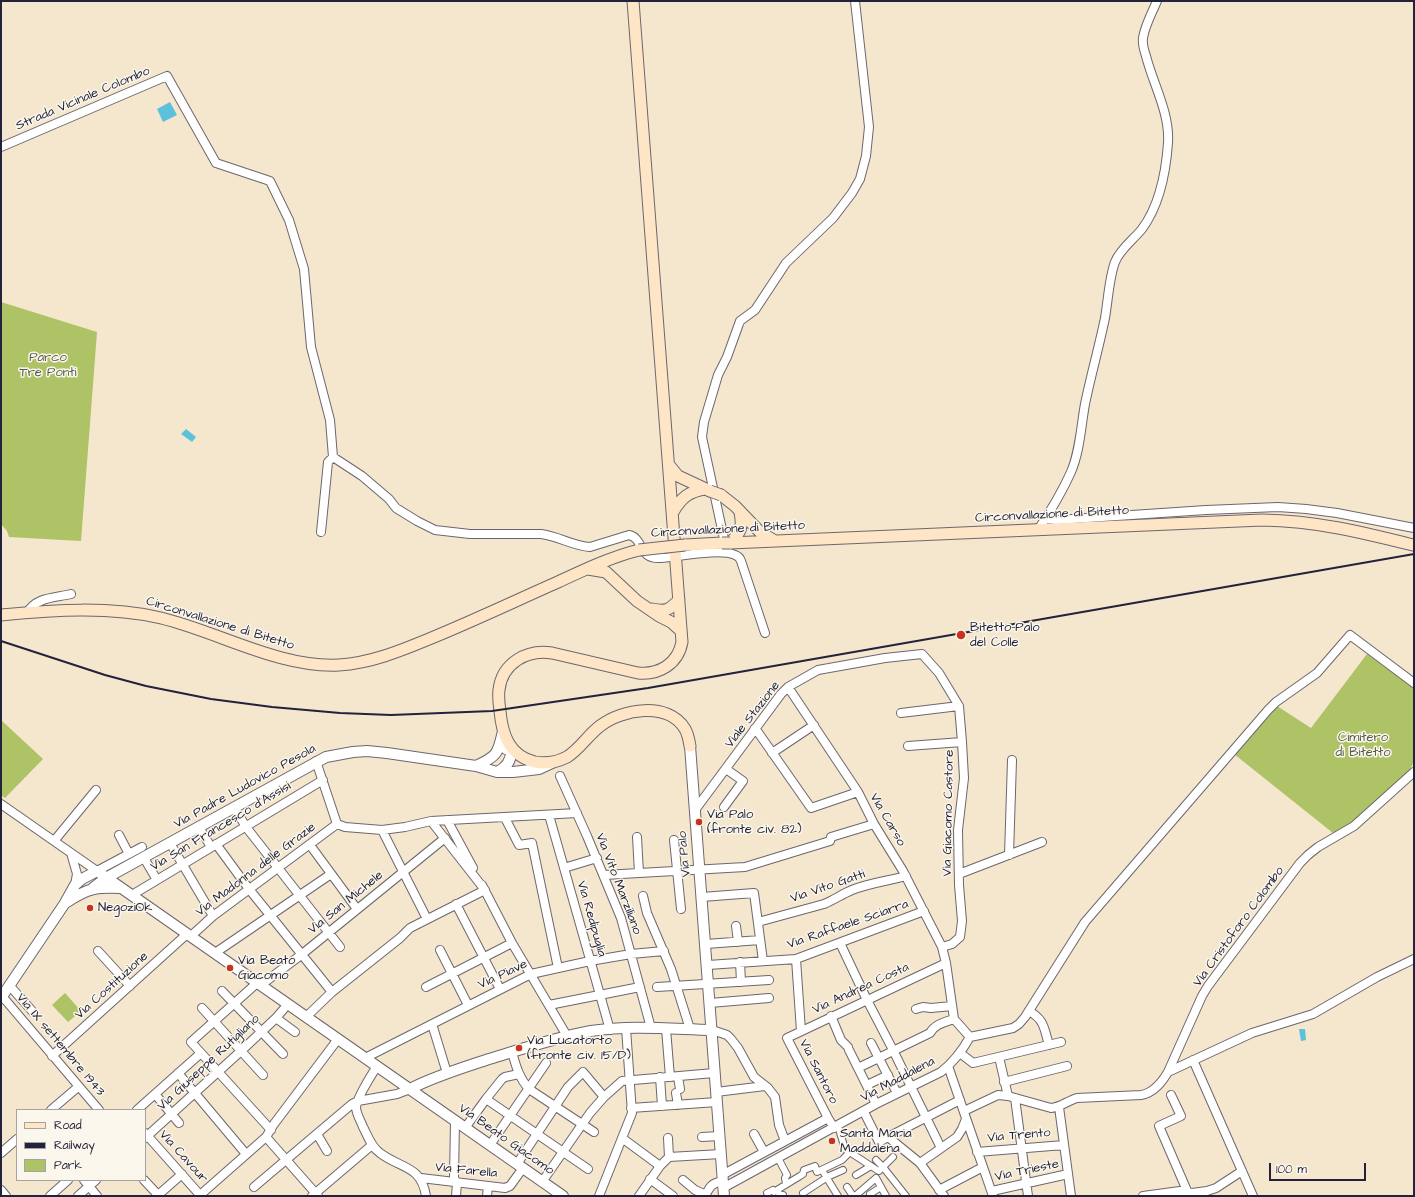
<!DOCTYPE html>
<html>
<head>
<meta charset="utf-8">
<style>
	body { margin:0 }
	#map { position:relative; width:1415px; height:1197px; overflow:hidden; background:#f5e6ce; font-family:"Architects Daughter",sans-serif }
	canvas { display:block }
	.frame { position:absolute; inset:0; border:2px solid #22223b; pointer-events:none }
	.legend { position:absolute; left:16px; top:1109px; width:130px; height:72px; box-sizing:border-box; background:#fbf7ec; border:1px solid #a4a2a5; margin:0; padding:5px 7px; list-style:none; font-size:12px; color:#22223b }
	.legend li { display:flex; align-items:center; gap:8px; height:20px }
	.legend b { width:20px; border:1px solid #a4a2a5 }
	.scale { position:absolute; left:1269px; top:1163px; width:97px; height:18px; box-sizing:border-box; border:2px solid #22223b; border-top:0; padding-left:5px; font-size:12px; line-height:14px; white-space:nowrap; color:#22223b; -webkit-text-stroke:3px #fbf7ec; paint-order:stroke }
</style>
</head>
<body>
<div id="map">
<canvas width="1415" height="1197"></canvas>
<div class="frame"></div>
<ul class="legend">
<li><b style="height:5px;background:#fde5c5"></b>Road</li>
<li><b style="height:5px;background:#22223b"></b>Railway</li>
<li><b style="height:11px;background:#aec266"></b>Park</li>
</ul>
<div class="scale">100 m</div>
</div>
<script>
const c = document.querySelector('canvas').getContext('2d');
c.lineJoin = 'round';
function fill(path, color) {
  c.fillStyle = color;
  c.fill(path, 'evenodd');
}
function stroke(path, color, width, dash) {
  c.strokeStyle = color;
  c.lineWidth = width;
  c.lineCap = dash ? 'butt' : 'round';
  c.setLineDash(dash || []);
  c.stroke(path);
}
function drawText(font, color, halo, rows, align = 'center') {
  c.font = font + ' "Architects Daughter",sans-serif';
  c.lineWidth = 3;
  c.setLineDash([]);
  c.textBaseline = 'middle';
  c.strokeStyle = halo;
  c.fillStyle = color;
  for (const [text, x, y, turn = 0] of rows) {
    c.save();
    c.translate(x, y);
    c.rotate((+turn || 0) * Math.PI / 180);
    c.textAlign = isNaN(turn) ? turn : align;
    if (halo) c.strokeText(text, 0, 0);
    c.fillText(text, 0, 0);
    c.restore();
  }
}
const green = new Path2D(`
	M1,302L97,332L81,541L9,537L7,531L1,524Z
	M1367,654L1414,688V762L1408,773L1356,820L1333,833L1234,754L1277,706L1311,728Z
	M1,720L43,759L5,798L1,795Z
	M65,993L81,1011L68,1022L52,1005Z`);
const water = new Path2D(`
	M170,102L177,115L163,122L157,109Z
	M186,429L196,437L192,442L181,434Z
	M1299,1029H1305L1306,1040L1301,1041Z`);
const pedestrian = new Path2D(`
	M838,1126L845,1149L877,1170L879,1171L883,1167L906,1196
	M778,1158L787,1175L785,1178L786,1184
	M876,1160L883,1167L893,1157
	M822,1170L838,1196
	M856,1175L871,1166
	M827,1177L843,1170
	M847,1187L853,1196
	M767,1193L773,1190L774,1192
	M803,1193L826,1178
	M870,1194L881,1187
	M783,1196V1195H780L777,1190L800,1176L803,1174L804,1170L815,1166L817,1172L842,1160L850,1152
	M855,1196L876,1178L886,1196`);
const minor = new Path2D(`
	M1,147L167,76L216,163L270,181L289,220L304,269L311,347L330,420L333,457L362,476L389,499L396,508L417,521L435,530L470,534H541C558,536 573,546 590,547L629,535C644,538 638,560 661,558C678,557 720,548 735,555C738,556 740,558 741,561L765,633
	M1045,519L1057,520L1206,510L1278,507L1306,509L1337,513L1414,528
	M1038,530C1050,512 1062,492 1071,472C1080,451 1081,426 1085,404C1091,375 1099,347 1105,318C1108,301 1109,278 1115,262C1120,249 1134,239 1142,229C1159,206 1166,171 1168,143C1170,113 1153,84 1146,56C1144,50 1142,44 1143,38C1145,25 1152,13 1157,1
	M321,532L328,462L333,457
	M726,548L702,437L704,422L718,375L727,357L740,321L755,310L786,263L833,218L852,193L860,179L866,156L869,127L855,1
	M27,613C36,597 54,598 71,594
	M788,687L858,792
	M901,713L959,706
	M755,728L811,808L858,792L874,824L903,871L942,947
	M908,746L962,742
	M772,753L814,725
	M316,761L337,824
	M560,776L587,836L621,918L651,1028
	M1,804L97,871L142,847
	M234,807L246,827L340,947
	M724,807L743,781L726,769
	M695,810L781,694L788,687L818,670L885,658L922,654L939,673L959,706L962,742L964,778L958,830L959,885L962,921L960,937L952,944L942,947L946,963L954,1019L970,1037
	M549,815L610,1030
	M505,818L519,845L532,843L558,968
	M447,820L473,868
	M337,824L345,827L382,830L405,827L431,821L577,813
	M199,827L211,847
	M382,830L427,919
	M119,835L129,854
	M637,837L639,873
	M674,840L681,909
	M54,841L96,790
	M170,843L213,916
	M216,844L249,889L332,992
	M310,845L357,909
	M71,853L77,874L75,885
	M1009,855L1012,760
	M144,858L157,880
	M564,868L597,858
	M959,874L1042,842
	M604,875L745,867L830,841L831,837L874,824
	M482,885L512,943L567,1036
	M132,895L323,780
	M643,896L647,913L671,969L690,1029
	M702,897L754,893L763,961
	M456,904L500,989
	M758,922L824,904C834,900 842,894 852,890C869,883 888,881 906,876
	M736,926L738,942
	M191,936L213,916L337,824
	M840,943L867,1000L893,1050L941,1148
	M706,944L760,940
	M440,950L468,1005
	M98,951L130,986
	M215,953L331,874
	M796,959L801,1031
	M740,962L741,982
	M708,965L796,959L924,911
	M257,983L191,1042L271,1130
	M9,985L33,1012
	M261,985L301,955L445,838
	M426,987L512,943
	M657,987L769,980
	M222,991L283,1054
	M2,996L99,1110
	M710,1003L769,998
	M549,1005L640,987
	M202,1008L263,1075
	M916,1009L923,1007L931,1008L952,1006
	M1029,1011C1045,1020 1044,1029 1049,1045
	M831,1016L841,1040L848,1047
	M306,1017L332,992L400,938L410,928L485,890L431,821
	M276,1018L295,1032
	M432,1024L447,1073
	M666,1029L670,1077
	M712,1030L727,1035L731,1039L738,1048L754,1077L768,1088L775,1097L779,1125L785,1141
	M871,1043L897,1093
	M849,1050L876,1104
	M512,1052C516,1066 519,1078 529,1089L594,1132
	M960,1053L973,1063L1061,1042
	M52,1056L187,934
	M999,1057L1008,1096
	M365,1058L531,974L590,961L631,954L664,951
	M1193,1060L1253,1196
	M377,1066C371,1076 357,1097 356,1107C356,1114 361,1121 363,1127C368,1136 371,1147 380,1153C401,1169 421,1165 426,1196
	M948,1066L993,1196
	M858,1068L930,1033C935,1024 945,1022 954,1019
	M1168,1072L1252,1033L1313,1014L1377,977L1414,959
	M178,1073L246,1154
	M660,1077L662,1106
	M678,1077L680,1089
	M1004,1082L1067,1066
	M867,1085L888,1075
	M716,1092L765,1086
	M676,1093L678,1105
	M155,1094L179,1123
	M1171,1095L1181,1116L1159,1126L1188,1193
	M1015,1098L1028,1196
	M486,1099L588,1169
	M1059,1107L1071,1196
	M631,1108L717,1102
	M51,1110L78,1087
	M137,1110L201,1053
	M964,1111L998,1095L1008,1096L1051,1108C1061,1107 1067,1101 1077,1098L1141,1095C1154,1093 1162,1082 1168,1072L1202,996L1208,986L1300,863L1308,855L1318,847L1354,826L1414,772
	M864,1112L879,1142L888,1137L920,1163L944,1196
	M828,1118L787,1038L946,963
	M455,1121L454,1178L457,1183L456,1196
	M465,1128L486,1099L502,1079L505,1077L519,1074
	M145,1133L200,1195
	M317,1134L327,1151
	M754,1134L764,1152
	M266,1137L318,1196
	M702,1137L719,1136
	M888,1137L960,1100
	M145,1138L241,1051L276,1018L288,1004
	M622,1138L660,1166
	M668,1138L669,1157
	M490,1145L546,1063
	M977,1152L1064,1145
	M1,1153L17,1139
	M669,1157L721,1154
	M920,1163L957,1137L962,1129L966,1119
	M517,1164L568,1087L583,1072L604,1097
	M722,1175L828,1118L834,1128
	M421,1178L505,1188L510,1186L523,1168
	M650,1179L673,1196
	M84,1180L97,1196
	M144,1180L159,1196
	M683,1180L695,1190L706,1195
	M542,1182L590,1113L604,1097L622,1081L714,1073
	M254,1187L352,1104L358,1101L397,1094L410,1089
	M723,1188L876,1104L941,1072C954,1062 962,1051 970,1037L1013,1028L1019,1024L1025,1017L1085,922L1268,710L1276,702L1317,673L1350,635L1414,683
	M1,1190L6,1196
	M939,1190L983,1167
	M992,1191L1068,1174
	M50,1196L68,1180
	M78,1196L96,1180
	M157,1196L182,1174
	M199,1196L266,1137L274,1124L338,1039
	M312,1196L372,1145
	M487,1196L488,1186
	M599,1196L632,1113L626,1028
	M639,1196L660,1166L669,1157
	M705,1196C710,1186 712,1183 723,1181
	M1143,1196L1180,1191L1192,1193L1207,1191L1216,1188L1242,1171`);
const tertiary = new Path2D(`
	M690,746L724,1196
	M476,766C498,756 498,753 503,731
	M497,772C508,767 512,759 511,748L506,749
	M93,888L106,878L326,757L353,752L367,751L387,753L476,766L497,772H513L539,769L552,763
	M67,902C88,888 96,887 121,888
	M1,998L65,903L75,885L82,879L97,871L563,1196
	M410,1089C435,1076 462,1068 489,1059C522,1049 557,1037 591,1031C631,1025 672,1029 712,1030`);
const secondary = new Path2D(`
	M633,1L682,642C678,664 659,675 638,673L552,653C527,649 502,663 499,690C498,697 499,704 500,711C502,734 509,756 535,762C545,764 557,762 567,757C580,749 588,735 600,726C622,709 668,701 685,729C688,734 689,740 690,746
	M669,465L678,476L710,491
	M721,495L735,506L760,532L775,541
	M673,512C681,498 689,491 706,489
	M730,543L1262,520C1317,521 1361,532 1413,545
	M730,543C741,532 743,528 740,512
	M685,545L722,543
	M588,569L606,572L637,601L659,616L671,622L681,631
	M652,609C666,612 669,610 679,600
	M1,615C54,610 109,606 161,618C219,632 279,668 339,665C371,663 400,651 429,639C473,621 515,601 558,582C584,570 611,557 639,550`);
const rail = new Path2D(`
	M1,641L105,675L146,686L211,699L272,707L340,713L391,715L492,711L648,688L1414,554`);
const secondaryBridge = new Path2D(`
	M710,491L721,495
	M722,543H730
	M639,550L685,545`);
const markers = [
	[961,635,5,"#c8321e"],
	[699,822,4,"#c8321e"],
	[90,908,4,"#c8321e"],
	[230,968,4,"#c8321e"],
	[519,1048,4,"#c8321e"],
	[832,1141,4,"#c8321e"]
];
const streetNames = [
	["Strada Vicinale Colombo",83,99,-23],
	["Circonvallazione di Bitetto",1052,515,-3],
	["Circonvallazione di Bitetto",728,530,-3],
	["Circonvallazione di Bitetto",220,624,17],
	["Viale Stazione",753,715,-52],
	["Via Padre Ludovico Pesola",245,787,-29],
	["Via Giacomo Castore",949,813,-89],
	["Via Carso",887,820,60],
	["Via San Francesco d'Assisi",221,827,-31],
	["Via Palo",685,854,-95],
	["Via Madonna delle Grazie",256,870,-37],
	["Via Vito Marziliano",618,884,69],
	["Via Vito Gatti",828,887,-19],
	["Via San Michele",346,903,-39],
	["Via Redipuglia",591,919,74],
	["Via Raffaele Sciarra",848,925,-19],
	["Via Cristoforo Colombo",1239,927,-54],
	["Via Piave",503,975,-25],
	["Via Costituzione",112,986,-42],
	["Via Andrea Costa",861,989,-25],
	["Via IX settembre 1943",60,1045,50],
	["Via Giuseppe Rutigliano",209,1063,-43],
	["Via Santoro",818,1072,63],
	["Via Maddalena",898,1080,-28],
	["Via Trento",1019,1136,-5],
	["Via Beato Giacomo",506,1140,35],
	["Via Cavour",183,1157,48],
	["Via Farella",466,1171,6],
	["Via Trieste",1027,1171,-12]
];
const parkNames = [
	["Parco",48,358],
	["Tre Ponti",48,373],
	["Cimitero",1363,738],
	["di Bitetto",1363,753]
];
const poiNames = [
	["Bitetto-Palo",970,628],
	["del Colle",970,643],
	["Via Palo",707,815],
	["(fronte civ. 82)",707,830],
	["NegoziOk",98,908],
	["Via Beato",238,961],
	["Giacomo",238,976],
	["Via Lucatorto",527,1041],
	["(fronte civ. 15/D)",527,1056],
	["Santa Maria",840,1134],
	["Maddalena",840,1149]
];
fill(green, '#aec266');
fill(water, '#5dc1db');
stroke(pedestrian, '#6c676e', 8);
stroke(minor, '#6c676e', 10);
stroke(tertiary, '#6c676e', 12);
stroke(secondary, '#6c676e', 13);
stroke(pedestrian, '#fff', 6);
stroke(minor, '#fff', 8);
stroke(tertiary, '#fff', 10);
stroke(secondary, '#fde5c5', 11);
stroke(rail, '#22223b', 2);
stroke(secondaryBridge, '#6c676e', 13, []);
stroke(secondaryBridge, '#fde5c5', 11);
for (const [x, y, r, color] of markers) {
  const dot = new Path2D();
  dot.arc(x, y, r, 0, 2 * Math.PI);
  c.fillStyle = color;
  c.fill(dot);
  stroke(dot, '#fbf7ec', 1.5);
}
drawText('13px', '#22223b', '#fbf7ec', streetNames);
drawText('13px', '#535a4a', '#fbf7ec', parkNames);
drawText('13px', '#22223b', '#fbf7ec', poiNames, 'left');
</script>
</body>
</html>
